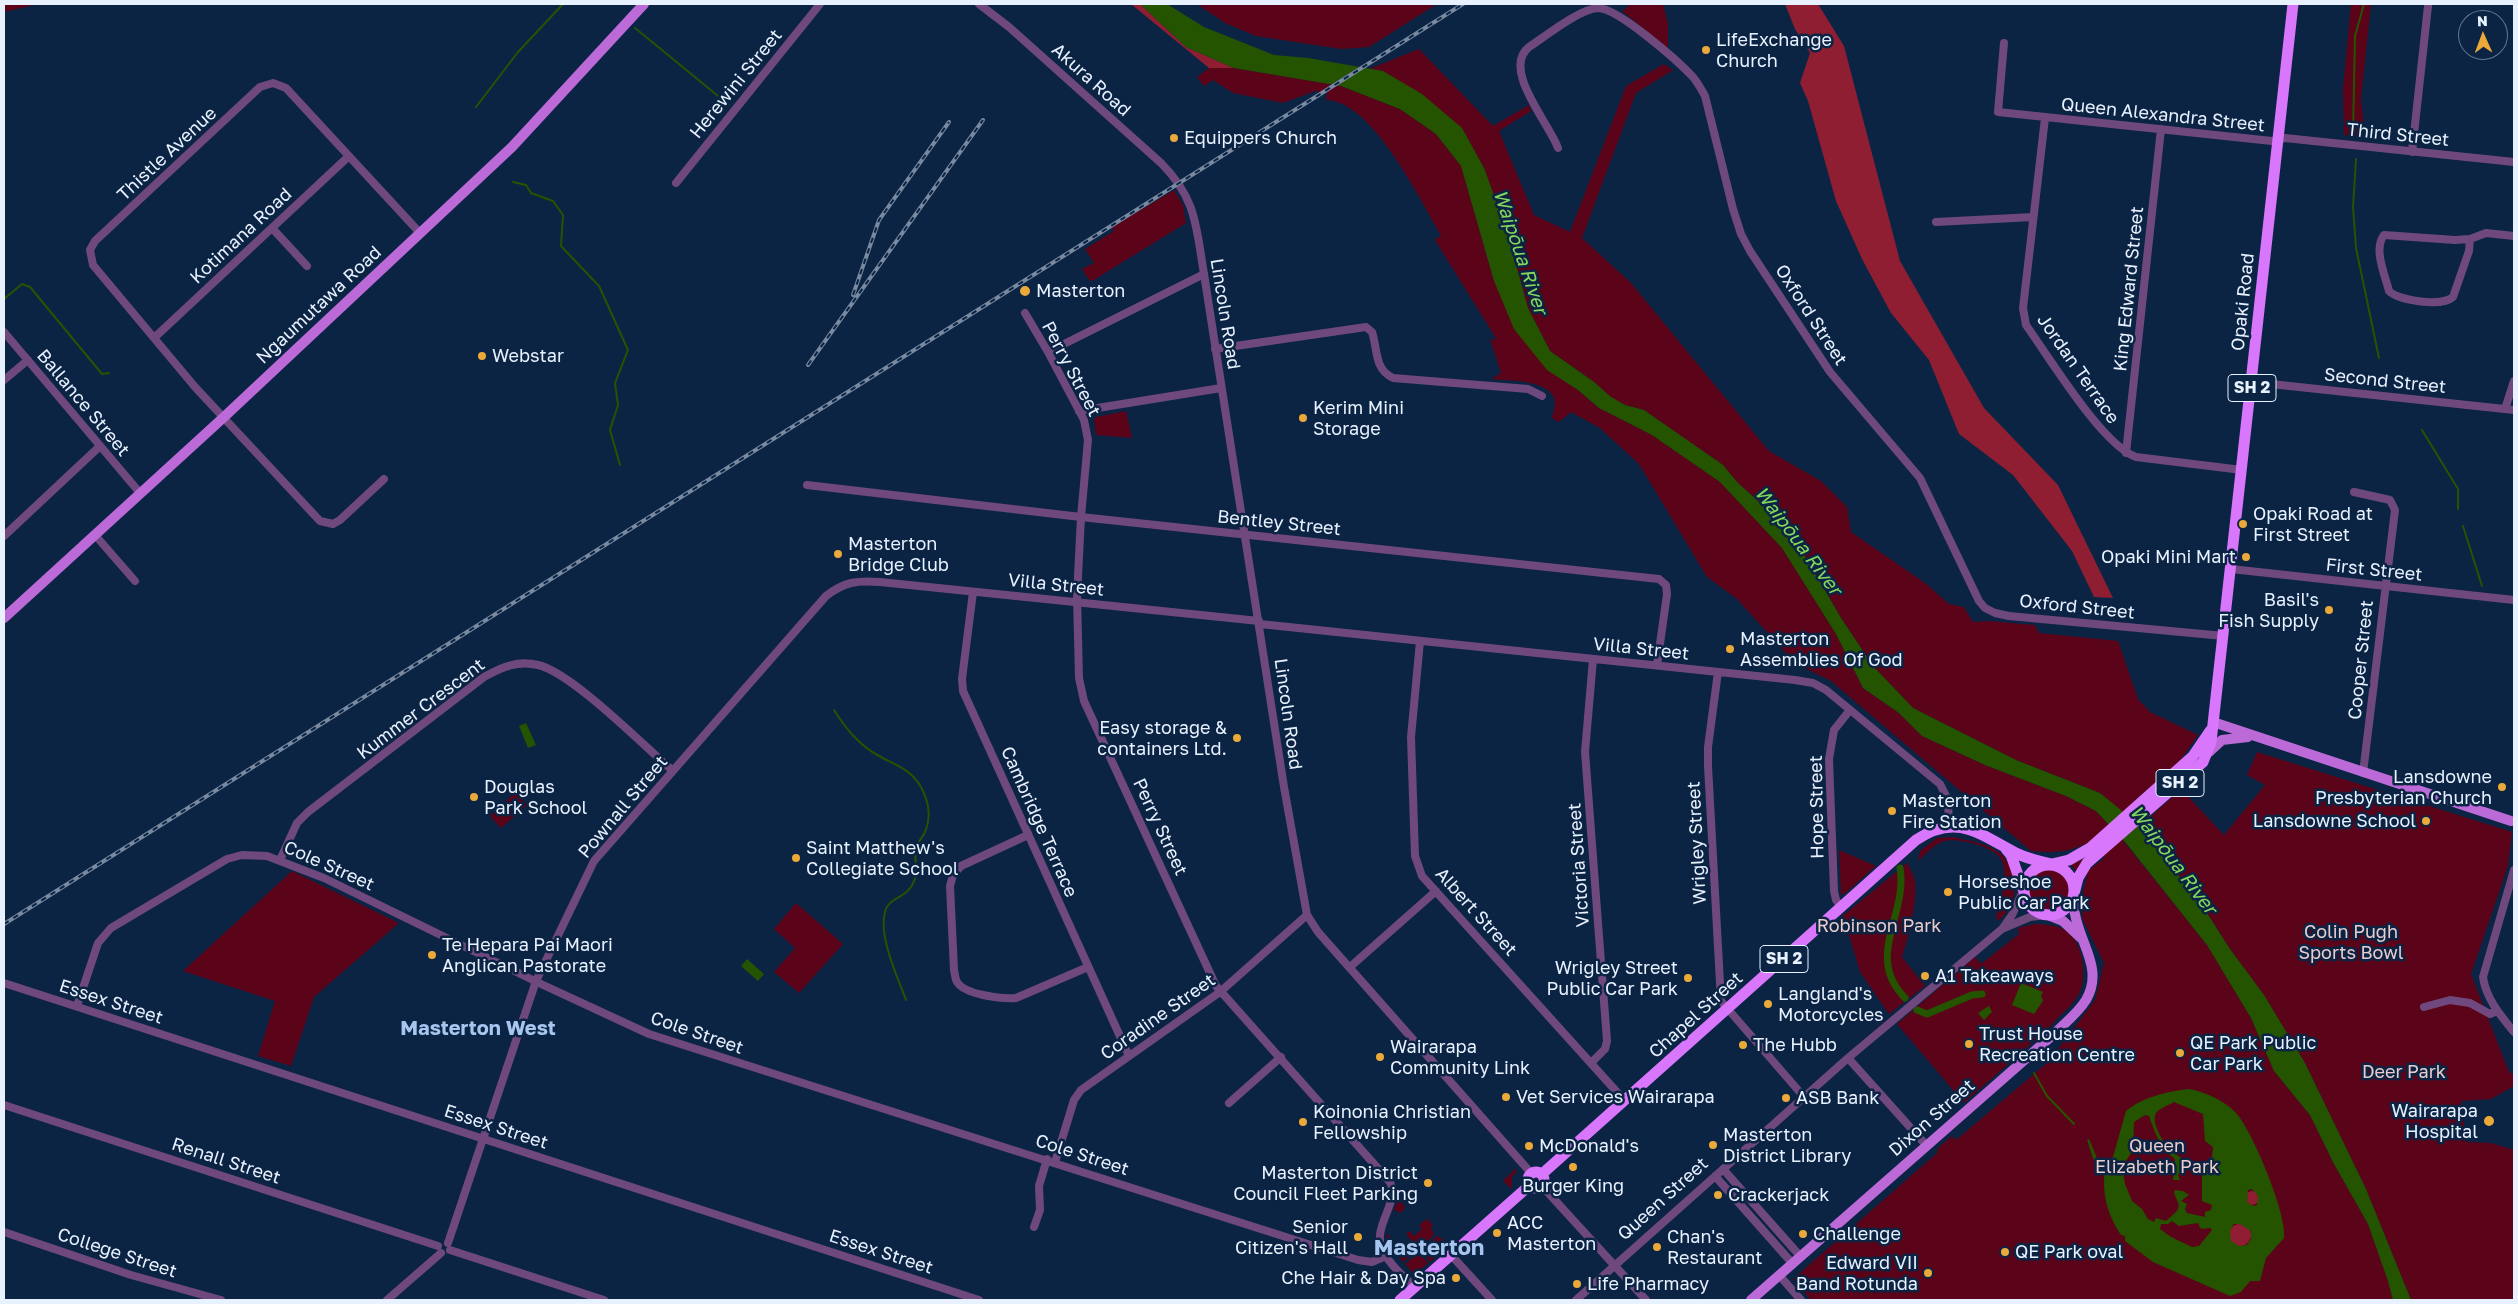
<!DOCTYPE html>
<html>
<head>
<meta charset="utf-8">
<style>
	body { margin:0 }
	#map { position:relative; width:2518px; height:1304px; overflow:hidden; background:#0b2444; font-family:"Golos Text",sans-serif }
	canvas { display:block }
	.frame { position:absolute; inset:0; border:5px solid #e8f1fe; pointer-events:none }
	.north { position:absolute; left:2458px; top:10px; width:50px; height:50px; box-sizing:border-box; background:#0b2444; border:1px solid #63768e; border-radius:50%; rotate:358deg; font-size:14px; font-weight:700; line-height:20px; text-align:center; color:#e8f1fe }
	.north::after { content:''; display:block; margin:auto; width:18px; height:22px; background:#eba93a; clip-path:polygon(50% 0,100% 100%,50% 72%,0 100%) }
</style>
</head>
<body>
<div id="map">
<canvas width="2518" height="1304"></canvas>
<div class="frame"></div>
<div class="north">N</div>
</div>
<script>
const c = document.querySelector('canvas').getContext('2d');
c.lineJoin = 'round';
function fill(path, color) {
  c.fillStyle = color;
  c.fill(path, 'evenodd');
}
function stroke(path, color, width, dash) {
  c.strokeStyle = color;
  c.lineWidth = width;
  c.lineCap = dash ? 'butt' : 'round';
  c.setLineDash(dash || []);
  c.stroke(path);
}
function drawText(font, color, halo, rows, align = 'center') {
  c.font = font + ' "Golos Text",sans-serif';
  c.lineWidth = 5;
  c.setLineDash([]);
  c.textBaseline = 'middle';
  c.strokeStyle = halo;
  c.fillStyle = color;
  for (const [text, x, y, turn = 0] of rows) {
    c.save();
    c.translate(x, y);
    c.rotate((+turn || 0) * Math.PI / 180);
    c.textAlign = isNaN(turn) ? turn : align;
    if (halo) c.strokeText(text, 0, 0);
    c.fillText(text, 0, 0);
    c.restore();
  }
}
const green = new Path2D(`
	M4,4H38L4,12Z
	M1197,4H1437L1369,47L1341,49L1256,36L1225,23Z
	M1631,4H1663L1668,24V48L1622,11Z
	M2351,4H2371L2361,99L2365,137L2344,135L2343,89Z
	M1419,49L1493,126L1529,105L1531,111L1499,131L1534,215L1570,232L1626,86L1664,64L1673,70L1636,93L1582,238L1631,283L1769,451L1821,481L1847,507L1851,532L1925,583L1949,604L1964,607L1973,622L1988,621L2035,625L2039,633L2118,641L2138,699L2150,712L2198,735L2179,762L2133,802L2148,819L2181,789L2224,835L2265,785L2247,775L2257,752L2512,832L2508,866L2471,974L2509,1072L2514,1075V1086L2491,1099L2461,1101L2466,1142L2491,1143L2514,1150V1300H2411L2366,1189L2305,1063L2264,995L2230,949L2205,910L2142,827L2133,820L2118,834L2207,945L2251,1018L2274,1071L2310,1115L2334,1164L2368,1224L2388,1281L2393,1300H1811L1793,1279L1937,1153L1938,1148L1952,1136L1956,1140L2048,1062L2095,1000L2104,963L2083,920L2081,902L2088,871L2104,858L2098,851L2078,873L2071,865L2087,857L2089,842C2069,853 2053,853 2031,851L1831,681L1795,663L1737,599L1707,577L1639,464L1600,428L1571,412L1559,422L1552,418C1553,413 1555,406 1555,402C1552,379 1509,381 1491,379L1501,373L1490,339L1497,340L1435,240L1441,235C1419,199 1373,101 1326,100L1327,93L1315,91L1283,103L1233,93L1213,80L1204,86L1197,77L1209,68H1234L1341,86L1400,109L1436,134L1461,166L1494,281L1578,390L1599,408L1652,435L1720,482L1782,548L1836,634L1863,688L1899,713L1922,736L1985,765L2066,796L2096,811L2115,832L2130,819L2100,793L2016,760L1913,708L1873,666L1841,618L1790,529L1738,483L1723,465L1644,410L1625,405L1611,397L1594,382L1550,351L1528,308L1505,225L1484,168L1462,128L1383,71L1369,69Z
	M1174,190L1183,205L1186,223L1092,281L1089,280L1082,269L1094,263L1085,249L1114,231L1112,227Z
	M1126,411L1132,438L1096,435L1094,420L1096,417Z
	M516,792L527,805L501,828L490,816Z
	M1953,837C1968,841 1985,842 1998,852C2019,867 2021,904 1999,920L1996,919C2000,902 2008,878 2002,861C1997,847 1954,836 1942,842C1933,845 1925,855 1918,861L1920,851L1937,838Z
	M1839,850L1876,866L1843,895L1841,894Z
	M1907,863C1910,869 1914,875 1915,881C1918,897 1908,941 1902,957L1925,986L1889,1014L1860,972L1847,928L1839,919Z
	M2027 890a22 22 0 1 1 44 0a22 22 0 1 1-44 0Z
	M292,871L399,923L314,997L291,1066L258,1056L275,1001L183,971Z
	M796,903L843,944L799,993L774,972L795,948L774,929Z
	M2034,924C2042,924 2053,925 2061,928C2083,937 2088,975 2079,994C2073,1006 2059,1015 2051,1026L1964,1103L1897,1024L1975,957L1981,964L2019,934L2018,928Z
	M1516,1168V1173L1512,1176V1189L1503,1181Z
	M1400,1195V1201L1405,1207L1401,1213L1394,1210Z
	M1427,1219L1433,1225L1431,1227L1434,1235L1421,1247H1417L1406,1234L1410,1231L1414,1236L1422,1229L1419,1225Z
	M1386,1234L1391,1237L1387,1241L1393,1247L1398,1244L1401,1247L1409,1241L1415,1248L1413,1250L1415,1252L1403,1262C1396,1253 1386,1246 1386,1234Z
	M1437,1236L1450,1244L1430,1262L1422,1253L1424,1251L1422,1249Z
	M1417,1254H1420L1428,1263L1417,1273L1412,1272L1405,1264Z`);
const forest = new Path2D(`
	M1131,4H1140L1186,47L1234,68H1209Z
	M1785,4H1818L1844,46L1900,261L1984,408L2058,485L2113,598L2094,597L2072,551L2013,475L1959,434L1929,360L1891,313L1862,259L1836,201L1808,101L1800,83L1810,53L1795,29Z
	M2245 1198a7 7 0 1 1 14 0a7 7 0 1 1-14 0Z
	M2229 1235a11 11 0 1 1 22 0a11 11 0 1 1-22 0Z`);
const water = new Path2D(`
	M1140,4H1167L1204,27L1274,55L1308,58L1383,71L1422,94L1462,128L1484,168L1505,225L1528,308L1550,351L1594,382L1611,397L1625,405L1644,410L1723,465L1738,483L1790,530L1841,618L1873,666L1913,708L2016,760L2100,793L2142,827L2205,910L2230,949L2264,995L2305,1063L2366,1189L2411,1300H2393L2388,1281L2368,1224L2334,1164L2310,1115L2274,1071L2251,1018L2207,945L2126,843L2096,811L2066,796L1985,765L1922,736L1899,713L1863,688L1836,634L1782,548L1720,482L1652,435L1599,408L1578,390L1547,370L1514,329L1494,281L1461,166L1436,134L1400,109L1341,86L1234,68L1186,47Z
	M526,723L536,745L528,748L519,726Z
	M747,959L764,974L758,981L741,966Z
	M2021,983L2043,992L2041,996L2043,1001L2034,1014L2012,1005Z
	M1989,1006L1992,1012L1984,1020L1978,1013Z
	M2189,1089C2205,1092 2224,1100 2236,1113C2252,1130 2288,1216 2284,1238L2266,1258L2260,1281H2250L2241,1292L2230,1296L2153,1262L2125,1241V1236L2121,1235C2106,1212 2102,1193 2105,1166L2094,1161L2087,1140L2089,1139L2097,1158L2107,1162L2113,1157L2126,1111C2141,1098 2168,1091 2189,1089ZM2174,1102L2203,1114L2205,1141L2213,1147L2212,1157L2203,1167L2195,1165L2194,1171H2202V1201L2212,1205L2211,1210L2205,1212V1217L2187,1213L2185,1209L2187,1204L2181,1201L2189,1195L2183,1191L2175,1190L2174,1193L2179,1205L2177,1211L2166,1221L2156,1218L2154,1222L2148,1219L2142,1209L2132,1201L2125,1184L2122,1167L2133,1150L2134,1122L2145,1115L2149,1116C2155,1133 2160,1148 2175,1159L2173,1180H2180L2178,1175L2182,1170L2190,1169L2191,1162C2175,1159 2152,1133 2155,1115C2157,1109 2169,1105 2174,1102ZM2252,1189L2258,1196L2257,1205L2253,1206L2247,1202L2248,1190ZM2172,1221L2179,1226L2198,1223L2201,1229L2210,1228L2212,1230L2199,1246L2192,1247L2171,1237L2160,1229L2161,1224H2168ZM2234,1224H2240L2251,1231V1239L2247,1245L2239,1246L2231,1241L2230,1231Z`);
const pier = new Path2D(`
	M1363,65L1367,66L1334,87L1329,86Z`);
const stream = new Path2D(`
	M635,28L729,105
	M476,107L518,52L563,4
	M2353,134L2355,36L2364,4
	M2356,159L2353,207L2356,248L2379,358
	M513,182L526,185L531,193L553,201L563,215L561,246L599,286L628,350L615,383L618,405L610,430L620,465
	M4,299L22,284L30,287L102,374L109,373
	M2422,430L2458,489V509
	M2463,526L2482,586
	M834,710C846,729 859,745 879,756C895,765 911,769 921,787C929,802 932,818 924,834C922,838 918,842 916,847C913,863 921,872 911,887C903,899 888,898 885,912C878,936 898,978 906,1000
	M2034,1073L2047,1096L2074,1124`);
const canal = new Path2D(`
	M1900,868C1908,916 1864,956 1905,998
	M1917,1010L1927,1014L1972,995L1982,994`);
const minor = new Path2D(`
	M979,4L1009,27L1161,163C1197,199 1196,227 1204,274L1284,787L1307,915L1318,932L1531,1173
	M2004,43L1998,112L2272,141L2285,138L2514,162
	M2045,118L2023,308L2026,325C2049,357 2102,445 2136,457L2242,470
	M1558,148C1549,123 1501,69 1529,47C1546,36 1579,9 1598,8C1618,8 1678,61 1693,77C1698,83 1701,89 1705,96L1733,209L1741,234L1750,251L1830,372L1920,478L1979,601L1985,608L1995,613L2009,616L2224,636
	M2412,152L2428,6
	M676,183L820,4
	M1936,222L2033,217
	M272,228L307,266
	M2470,239L2469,251L2453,297C2442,307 2399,301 2389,291C2385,275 2373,249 2384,235L2455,240L2470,239L2486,233L2514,236
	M1025,313L1048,352L1084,420L1088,440L1081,517L1077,596L1079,678L1084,701L1216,986L1390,1182C1400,1202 1372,1227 1382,1249C1388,1263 1404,1277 1415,1287
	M4,332L140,493
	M154,338L349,156
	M1215,349L1366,327L1372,332C1378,350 1374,369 1393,378L1528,389L1542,396
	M1048,352L1204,274
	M4,380L28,360
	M2252,382L2514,410
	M2505,409L2514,381
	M1079,411L1221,388
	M2126,453L2161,129
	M384,479L340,520L333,524L320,521L195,387L93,265L90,250L95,241L260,87L273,83L286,88L420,233
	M807,485L1081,517L1659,579L1666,585L1667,594L1657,665
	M2354,492L2390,500L2395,510L2363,773
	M95,535L135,581
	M4,536L99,447
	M2231,569L2514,600
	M973,592L962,679L963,691L1129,1056
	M1260,624L1795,680L1813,683L1826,690L1940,784L1948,800L1949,826
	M1420,641L1411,737L1415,856L1422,876L1625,1101
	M1718,672L1708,747V766L1721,1001L1804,1097
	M1028,835L961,866L953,875L950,886L954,970C955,974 955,979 957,982C965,995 1002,999 1016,998L1088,967
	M280,860L297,823L308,812L484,677C502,667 518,660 538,665C571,672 644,746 672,770
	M2514,870L2483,977C2486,999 2501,1016 2514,1032
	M1841,907L1836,900L1834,891L1829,759L1834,730L1850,710
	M2004,928L2030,917L2047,915
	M1350,967L1436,891
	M4,983L979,1300
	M77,1006L98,943L111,928L227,859L242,855L267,856L324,878L541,984L649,1034L1358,1260L1372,1262L1386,1256
	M2424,1007L2450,1000L2470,1003L2490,1014L2497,1011
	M1848,1058L1926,1145
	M1591,1063L1605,1049L1607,1041L1585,752L1593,659
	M1229,1103L1281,1057
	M4,1105L438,1246
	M1055,1162L1074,1100L1081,1090L1220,992L1307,915
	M1723,1169L1800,1256
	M1715,1176L1792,1263
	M1542,1186L1646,1300
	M1034,1227L1040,1210L1039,1186L1047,1159
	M4,1232L131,1275L221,1300
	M448,1243L536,981L594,861L826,596C844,582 857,580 880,582L1259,621
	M450,1250L604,1300
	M1451,1255L1492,1300
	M1779,1275L1801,1300
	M387,1300L441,1253
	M1576,1300L1848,1058L2002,929L2012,915L2023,891`);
const major = new Path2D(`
	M4,618L224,417L512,147L644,4
	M2213,722L2511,821
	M2209,752L2222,740L2248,737
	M2048,915L2063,921L2081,938
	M1751,1300L2054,1034C2065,1023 2078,1013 2086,1000C2104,969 2080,944 2075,914C2073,908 2074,901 2074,895`);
const highway = new Path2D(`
	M2006,849L2011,855L2023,889
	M2052,864L2069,860L2090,848L2193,756L2210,731
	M2024 890a25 25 0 1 1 50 0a25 25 0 1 1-50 0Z
	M2074,894L2078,878L2087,863L2203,762L2211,742L2293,4
	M1528 1180a8 8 0 1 1 16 0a8 8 0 1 1-16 0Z
	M1542,1174L1916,840C1957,812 1981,835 2018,854C2028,859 2040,861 2051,864
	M1400,1300L1530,1185`);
const rail = new Path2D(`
	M853,295L879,220L949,122
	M808,365L983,120
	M4,924L1463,4`);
const markers = [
	[1706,50,5,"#eba93a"],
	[1174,138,5,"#eba93a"],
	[1025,291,6,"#eba93a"],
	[482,356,5,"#eba93a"],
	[1303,418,5,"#eba93a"],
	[2243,524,5,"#eba93a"],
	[838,554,5,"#eba93a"],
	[2246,557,5,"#eba93a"],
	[2329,610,5,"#eba93a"],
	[1730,649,5,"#eba93a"],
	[1237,738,5,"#eba93a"],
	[2502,787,5,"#eba93a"],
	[474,797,5,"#eba93a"],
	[1892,811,5,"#eba93a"],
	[2426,821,5,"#eba93a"],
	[796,858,5,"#eba93a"],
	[1948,892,5,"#eba93a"],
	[432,955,5,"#eba93a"],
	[1925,976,5,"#eba93a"],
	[1688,978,5,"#eba93a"],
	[1768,1004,5,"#eba93a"],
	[1969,1044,5,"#eba93a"],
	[1743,1045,5,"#eba93a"],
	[2180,1053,5,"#eba93a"],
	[1380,1057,5,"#eba93a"],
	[1506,1097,5,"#eba93a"],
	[1786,1098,5,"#eba93a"],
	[2489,1121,6,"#eba93a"],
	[1303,1122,5,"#eba93a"],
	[1713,1145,5,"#eba93a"],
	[1529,1146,5,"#eba93a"],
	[1573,1167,5,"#eba93a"],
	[1428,1183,5,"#eba93a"],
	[1718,1195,5,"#eba93a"],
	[1497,1233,5,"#eba93a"],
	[1803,1234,5,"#eba93a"],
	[1358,1237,5,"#eba93a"],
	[1657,1247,5,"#eba93a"],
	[2005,1252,5,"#eba93a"],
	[1928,1273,5,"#eba93a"],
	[1456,1278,5,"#eba93a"],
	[1577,1284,5,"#eba93a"]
];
const shields = [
	[2252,388,48],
	[2180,783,48],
	[1784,959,48]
];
const shieldNames = [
	["SH 2",2252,388],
	["SH 2",2180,783],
	["SH 2",1784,959]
];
const poiNames = [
	["LifeExchange",1716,40],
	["Church",1716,61],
	["Equippers Church",1184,138],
	["Masterton",1036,291],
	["Webstar",492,356],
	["Kerim Mini",1313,408],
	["Storage",1313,429],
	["Opaki Road at",2253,514],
	["First Street",2253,535],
	["Masterton",848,544],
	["Bridge Club",848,565],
	["Opaki Mini Mart",2236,557,"right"],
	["Basil's",2319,600,"right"],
	["Fish Supply",2319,621,"right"],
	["Masterton",1740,639],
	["Assemblies Of God",1740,660],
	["Easy storage &",1227,728,"right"],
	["containers Ltd.",1227,749,"right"],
	["Lansdowne",2492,777,"right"],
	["Presbyterian Church",2492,798,"right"],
	["Douglas",484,787],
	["Park School",484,808],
	["Masterton",1902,801],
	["Fire Station",1902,822],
	["Lansdowne School",2416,821,"right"],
	["Saint Matthew's",806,848],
	["Collegiate School",806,869],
	["Horseshoe",1958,882],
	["Public Car Park",1958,903],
	["Te Hepara Pai Maori",442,945],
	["Anglican Pastorate",442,966],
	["Wrigley Street",1678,968,"right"],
	["Public Car Park",1678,989,"right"],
	["A1 Takeaways",1935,976],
	["Langland's",1778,994],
	["Motorcycles",1778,1015],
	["Trust House",1979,1034],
	["Recreation Centre",1979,1055],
	["QE Park Public",2190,1043],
	["Car Park",2190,1064],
	["The Hubb",1753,1045],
	["Wairarapa",1390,1047],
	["Community Link",1390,1068],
	["Vet Services Wairarapa",1516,1097],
	["ASB Bank",1796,1098],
	["Wairarapa",2478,1111,"right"],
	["Hospital",2478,1132,"right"],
	["Koinonia Christian",1313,1112],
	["Fellowship",1313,1133],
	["Masterton",1723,1135],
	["District Library",1723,1156],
	["McDonald's",1539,1146],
	["Masterton District",1418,1173,"right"],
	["Council Fleet Parking",1418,1194,"right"],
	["Burger King",1573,1186,"center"],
	["Crackerjack",1728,1195],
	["ACC",1507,1223],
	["Masterton",1507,1244],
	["Senior",1348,1227,"right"],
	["Citizen's Hall",1348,1248,"right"],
	["Challenge",1813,1234],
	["Chan's",1667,1237],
	["Restaurant",1667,1258],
	["QE Park oval",2015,1252],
	["Edward VII",1918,1263,"right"],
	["Band Rotunda",1918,1284,"right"],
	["Che Hair & Day Spa",1446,1278,"right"],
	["Life Pharmacy",1587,1284]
];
const streetNames = [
	["Akura Road",1091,80,42],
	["Herewini Street",736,84,-51],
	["Queen Alexandra Street",2163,115,6],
	["Third Street",2398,135,6],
	["Thistle Avenue",167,154,-43],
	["Kotimana Road",241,236,-43],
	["King Edward Street",2129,289,-84],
	["Opaki Road",2243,302,-84],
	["Ngaumutawa Road",319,305,-43],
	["Lincoln Road",1225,314,81],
	["Oxford Street",1811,315,57],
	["Perry Street",1071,369,62],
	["Jordan Terrace",2078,369,55],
	["Second Street",2385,381,6],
	["Ballance Street",83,403,50],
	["Bentley Street",1279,523,6],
	["First Street",2374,570,6],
	["Villa Street",1056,585,6],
	["Oxford Street",2077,607,6],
	["Villa Street",1641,649,6],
	["Cooper Street",2361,660,-84],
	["Kummer Crescent",421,709,-37],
	["Lincoln Road",1288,714,82],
	["Pownall Street",623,807,-50],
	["Hope Street",1817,807,-91],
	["Cambridge Terrace",1039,822,66],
	["Perry Street",1160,827,65],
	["Wrigley Street",1697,843,-93],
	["Victoria Street",1579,865,-94],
	["Cole Street",329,866,24],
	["Albert Street",1476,912,48],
	["Essex Street",111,1002,18],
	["Chapel Street",1696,1015,-42],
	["Coradine Street",1158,1017,-35],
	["Cole Street",697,1033,19],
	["Dixon Street",1932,1118,-41],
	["Essex Street",496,1127,18],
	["Cole Street",1082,1155,18],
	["Renall Street",226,1161,18],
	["Queen Street",1663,1199,-42],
	["Essex Street",881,1252,18],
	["College Street",117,1253,18]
];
const parkNames = [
	["Robinson Park",1879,926],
	["Colin Pugh",2351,932],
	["Sports Bowl",2351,953],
	["Deer Park",2404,1072],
	["Queen",2157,1146],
	["Elizabeth Park",2157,1167]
];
const waterNames = [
	["Waipōua River",1520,252,71],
	["Waipōua River",1798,541,53],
	["Waipōua River",2173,860,53]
];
const quarterNames = [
	["Masterton West",478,1029]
];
const districtNames = [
	["Masterton",1429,1248]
];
fill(green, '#5b0318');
fill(forest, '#8f1e33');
fill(water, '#255401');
fill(pier, '#0b2444');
stroke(stream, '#255401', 2);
stroke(canal, '#255401', 7);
stroke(minor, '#6f497e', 8);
stroke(major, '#bb6ad8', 10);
stroke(highway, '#d876fc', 11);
stroke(rail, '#7889a0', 4);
stroke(rail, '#0b2444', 2, [5.5]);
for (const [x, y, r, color] of markers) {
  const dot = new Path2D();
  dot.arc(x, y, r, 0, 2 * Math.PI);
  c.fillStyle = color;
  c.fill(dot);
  stroke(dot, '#0b2444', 2);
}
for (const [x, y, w] of shields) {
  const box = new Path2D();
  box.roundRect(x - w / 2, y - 13.5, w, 27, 4);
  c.fillStyle = '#0b2444';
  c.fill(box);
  stroke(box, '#e8f1fe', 1);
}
drawText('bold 16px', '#e8f1fe', null, shieldNames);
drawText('18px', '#e8f1fe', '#0b2444', poiNames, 'left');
drawText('18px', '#e8f1fe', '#0b2444', streetNames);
drawText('18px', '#ebcccc', '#0b2444', parkNames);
drawText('italic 19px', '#86d85c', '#0b2444', waterNames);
drawText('bold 20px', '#a7c6ef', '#0b2444', quarterNames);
drawText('bold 22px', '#a7c6ef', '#0b2444', districtNames);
</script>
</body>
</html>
